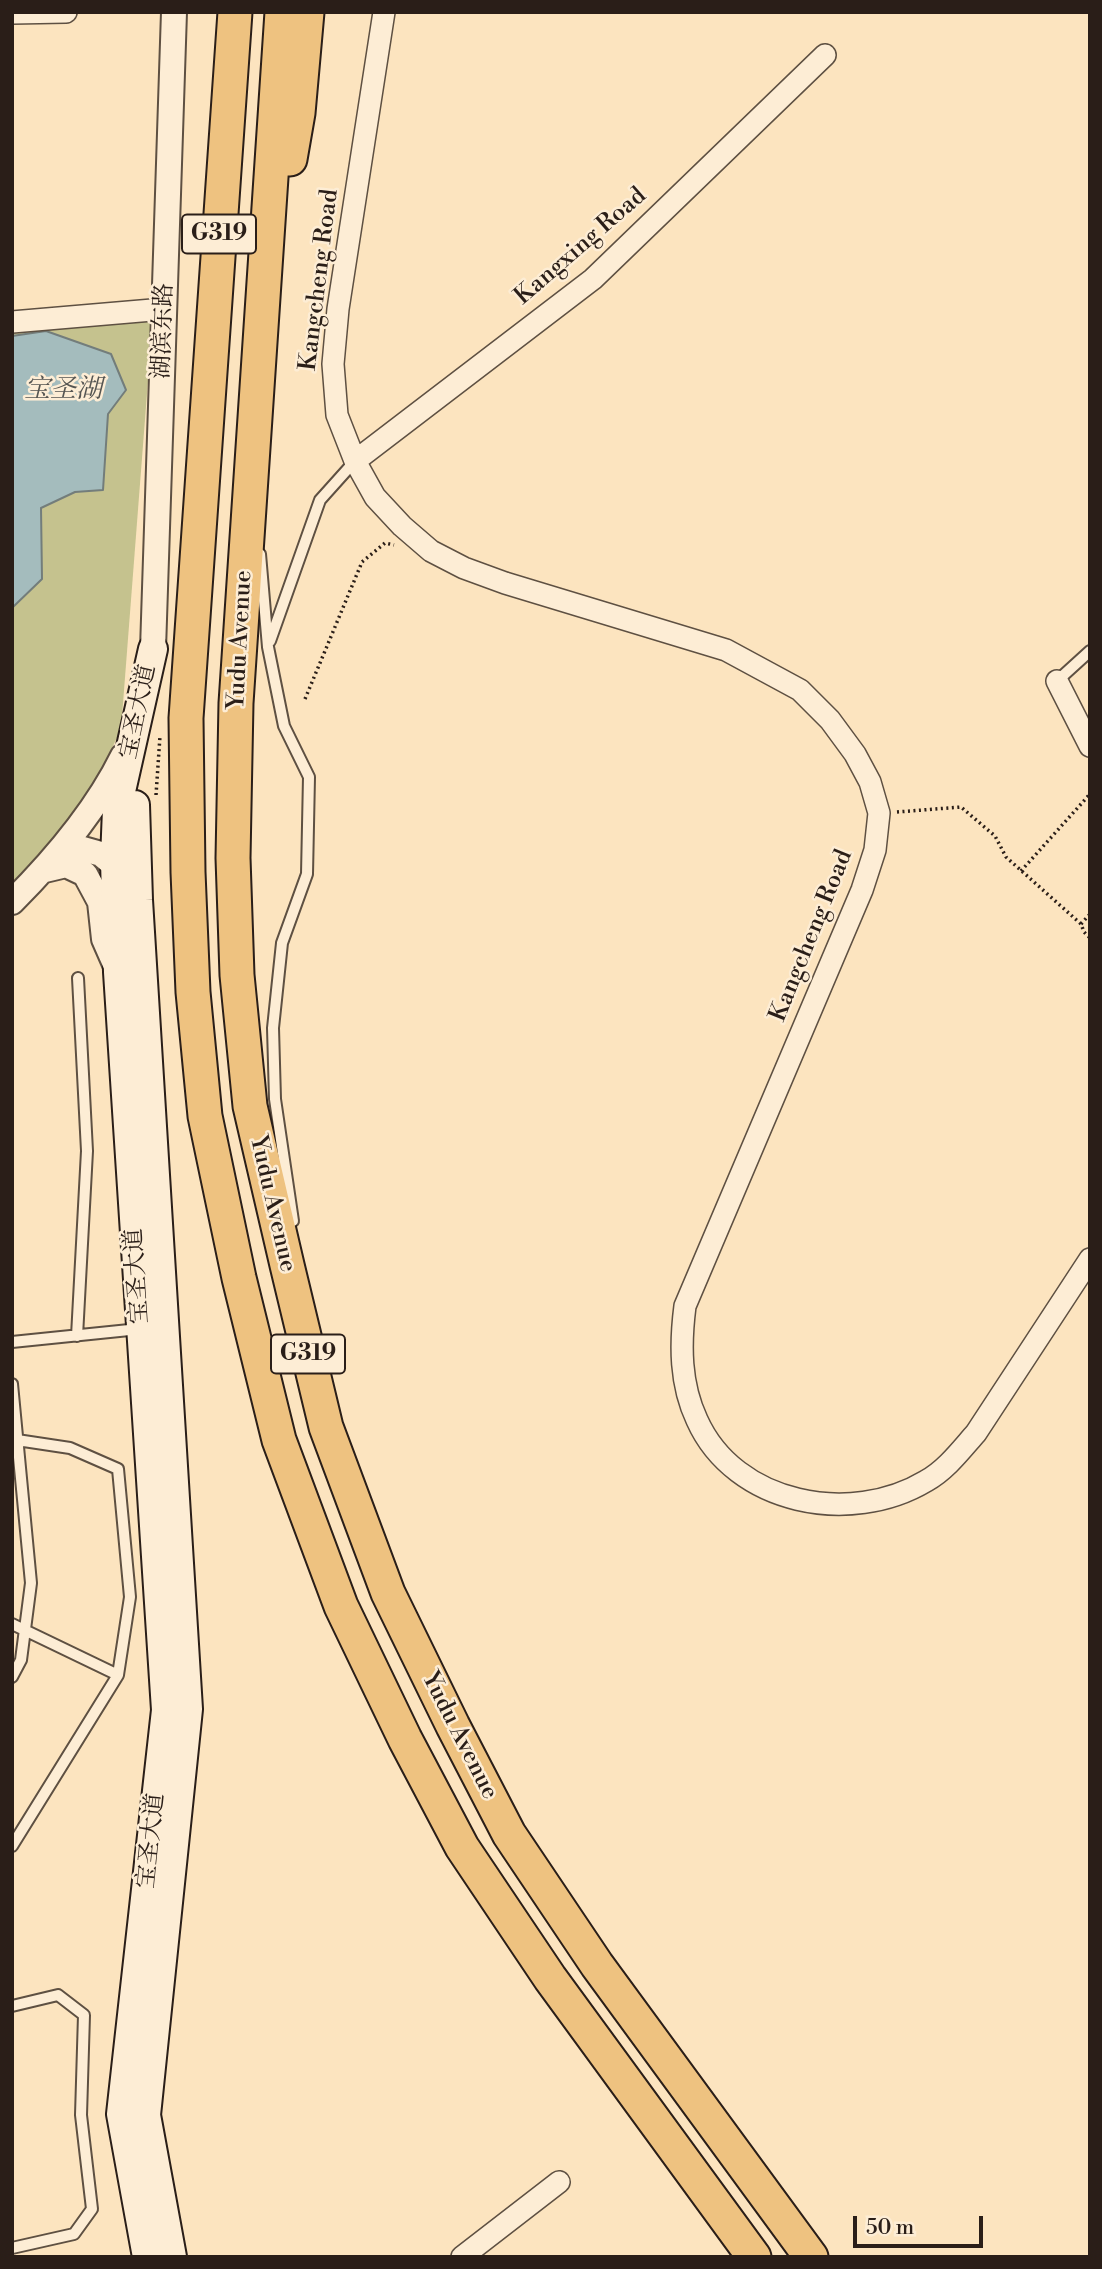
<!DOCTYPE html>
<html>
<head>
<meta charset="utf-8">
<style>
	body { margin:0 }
	#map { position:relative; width:1102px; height:2269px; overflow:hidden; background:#fce4bf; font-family:"Libre Bodoni",serif }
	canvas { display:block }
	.frame { position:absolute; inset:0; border:14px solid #2a1e18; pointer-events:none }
	.scale { position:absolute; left:853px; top:2216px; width:130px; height:32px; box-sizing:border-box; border:4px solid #2a1e18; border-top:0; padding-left:9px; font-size:21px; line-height:24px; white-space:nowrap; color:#2a1e18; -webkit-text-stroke:5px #fdedd5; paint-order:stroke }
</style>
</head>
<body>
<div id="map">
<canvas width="1102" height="2269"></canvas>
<div class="frame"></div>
<div class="scale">50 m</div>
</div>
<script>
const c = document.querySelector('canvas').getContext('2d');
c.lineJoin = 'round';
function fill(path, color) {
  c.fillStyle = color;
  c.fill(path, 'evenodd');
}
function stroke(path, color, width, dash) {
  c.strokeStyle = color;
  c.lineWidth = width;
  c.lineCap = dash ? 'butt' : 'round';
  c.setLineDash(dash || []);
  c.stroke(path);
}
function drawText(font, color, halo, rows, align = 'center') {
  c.font = font + ' "Libre Bodoni","Noto Serif SC",serif';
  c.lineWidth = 5;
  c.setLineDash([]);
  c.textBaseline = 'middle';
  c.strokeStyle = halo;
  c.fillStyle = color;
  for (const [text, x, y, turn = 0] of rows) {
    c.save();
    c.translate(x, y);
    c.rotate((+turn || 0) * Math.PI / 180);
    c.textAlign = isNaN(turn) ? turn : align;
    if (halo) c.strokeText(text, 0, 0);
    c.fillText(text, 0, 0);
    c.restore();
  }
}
const green = new Path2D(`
	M153,316L121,729L92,791L12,896V328Z`);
const water = new Path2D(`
	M46,331L111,354L126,390L108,414L103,490L75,492L41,508L42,579L12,608V336Z`);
const path = new Path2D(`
	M305,699L362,562L385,543L394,545
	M156,795L160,736
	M897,812L961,807L995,836L1006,857L1081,924L1084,932L1090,938
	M1021,871L1090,794
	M1081,924L1090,914`);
const service = new Path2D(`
	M260,554L268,647L284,726L309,777L307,874L282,943L273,1028L275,1099L293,1221
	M270,641L320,500L355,461
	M1057,681L1090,651
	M77,1336L87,1151L78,978
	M12,1342L139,1329
	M12,1384L31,1583L21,1660L12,1677
	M12,1624L118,1675
	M12,1846L118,1675L130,1597L118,1469L70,1448L17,1440
	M12,2006L58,1995L84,2015L81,2115L92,2209L74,2234L12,2248`);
const minor = new Path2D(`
	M384,12L338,309L333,364L337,415L355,461L375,497L402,526L431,551L464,568L505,583L726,650L800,690L830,720L855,754L870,782L879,813L875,850L862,890L685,1306C680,1345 680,1384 697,1420C735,1505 851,1526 926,1481C946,1470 961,1450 976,1433L1090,1259
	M12,13L66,12
	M12,322L164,309
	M355,461L593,279L825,55
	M1057,681L1090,746
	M462,2257L559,2182`);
const tertiary = new Path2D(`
	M153,649L174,12
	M60,851L76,847L101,854L125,874
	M45,870L66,865L85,874L100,902L104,939L115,964
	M12,902C55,859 96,811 123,756`);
const secondary = new Path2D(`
	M135,805L138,900L188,1709L146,2115L172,2257
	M147,2257L121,2114L166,1710L118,972L115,860L117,809L153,649`);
const trunk = new Path2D(`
	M235,12L186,718L188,872L193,992L205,1116L239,1278L279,1440L341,1606L405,1739L462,1847L550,1978L754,2257
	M282,12L236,703L233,858L237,975L250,1106L287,1265L326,1427L388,1593L453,1726L509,1834L597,1965L811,2257
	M290,159L298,113L307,12`);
const shields = [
	[219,234,74],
	[308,1354,74]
];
const shieldNames = [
	["G319",219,234],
	["G319",308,1354]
];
const streetNames = [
	["Kangxing Road",581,247,-41],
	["Kangcheng Road",320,280,-83],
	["湖滨东路",164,331,-88],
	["Yudu Avenue",241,640,-87],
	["宝圣大道",139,712,-78],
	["Kangcheng Road",812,936,-68],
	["Yudu Avenue",272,1204,77],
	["宝圣大道",138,1276,-94],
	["Yudu Avenue",459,1736,63],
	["宝圣大道",152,1841,-84]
];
const waterNames = [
	["宝圣湖",63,391]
];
fill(green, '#c5c28e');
fill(water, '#a4bcbd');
stroke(water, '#737d7b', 2);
stroke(service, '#5e5042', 14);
stroke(minor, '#5e5042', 24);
stroke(tertiary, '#5e5042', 28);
stroke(secondary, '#2a1e18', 32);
stroke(trunk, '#2a1e18', 37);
stroke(path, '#2a1e18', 3.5, [2, 3.5]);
stroke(service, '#fdedd5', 10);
stroke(minor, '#fdedd5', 21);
stroke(tertiary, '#fdedd5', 24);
stroke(secondary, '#fdedd5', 28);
stroke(trunk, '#eec280', 33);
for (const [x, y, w] of shields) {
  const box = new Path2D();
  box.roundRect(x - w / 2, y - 19.5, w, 39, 5);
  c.fillStyle = '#fdedd5';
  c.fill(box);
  stroke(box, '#2a1e18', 2);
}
drawText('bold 23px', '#2a1e18', null, shieldNames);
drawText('24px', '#2a1e18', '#fdedd5', streetNames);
drawText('italic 26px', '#555552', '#fdedd5', waterNames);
</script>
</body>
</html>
